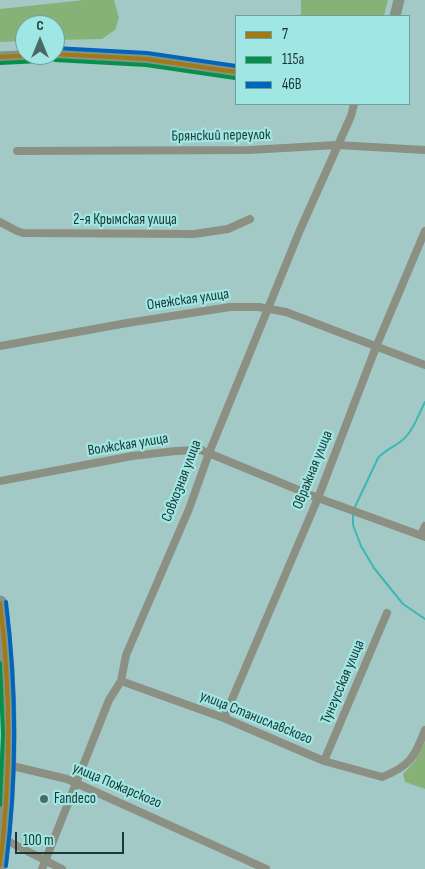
<!DOCTYPE html>
<html>
<head>
<meta charset="utf-8">
<style>
	body { margin:0 }
	#map { position:relative; width:425px; height:869px; overflow:hidden; background:#a3c9c6; font-family:"Sofia Sans Condensed",sans-serif }
	canvas { display:block }
	.legend { position:absolute; left:235px; top:15px; width:175px; height:90px; box-sizing:border-box; background:#a0e6e2; border:1px solid #6aa09d; margin:0; padding:6px 9px; list-style:none; font-size:15px; color:#1a3736 }
	.legend li { display:flex; align-items:center; gap:10px; height:25px }
	.legend b { width:25px; border:1px solid #6aa09d }
	.north { position:absolute; left:15px; top:15px; width:50px; height:50px; box-sizing:border-box; background:#a0e6e2; border:1px solid #6aa09d; border-radius:50%; rotate:0deg; font-size:14px; font-weight:700; line-height:20px; text-align:center; color:#1a3736 }
	.north::after { content:''; display:block; margin:auto; width:18px; height:22px; background:#4a6a68; clip-path:polygon(50% 0,100% 100%,50% 72%,0 100%) }
	.scale { position:absolute; left:15px; top:832px; width:109px; height:22px; box-sizing:border-box; border:2px solid #1a3736; border-top:0; padding-left:6px; font-size:15px; line-height:18px; white-space:nowrap; color:#1a3736; -webkit-text-stroke:4px #a0e6e2; paint-order:stroke }
</style>
</head>
<body>
<div id="map">
<canvas width="425" height="869"></canvas>
<ul class="legend">
<li><b style="height:6px;background:#9f7a16"></b>7</li>
<li><b style="height:6px;background:#05904c"></b>115а</li>
<li><b style="height:6px;background:#0065bd"></b>46В</li>
</ul>
<div class="north">С</div>
<div class="scale">100 m</div>
</div>
<script>
const c = document.querySelector('canvas').getContext('2d');
c.lineJoin = 'round';
function fill(path, color) {
  c.fillStyle = color;
  c.fill(path, 'evenodd');
}
function stroke(path, color, width, dash) {
  c.strokeStyle = color;
  c.lineWidth = width;
  c.lineCap = dash ? 'butt' : 'round';
  c.setLineDash(dash || []);
  c.stroke(path);
}
function drawText(font, color, halo, rows, align = 'center') {
  c.font = font + ' "Sofia Sans Condensed",sans-serif';
  c.lineWidth = 4.5;
  c.setLineDash([]);
  c.textBaseline = 'middle';
  c.strokeStyle = halo;
  c.fillStyle = color;
  for (const [text, x, y, turn = 0] of rows) {
    c.save();
    c.translate(x, y);
    c.rotate((+turn || 0) * Math.PI / 180);
    c.textAlign = isNaN(turn) ? turn : align;
    if (halo) c.strokeText(text, 0, 0);
    c.fillText(text, 0, 0);
    c.restore();
  }
}
const forest = new Path2D(`
	M84,0H114L119,18L115,30L102,39L55,40V25H25V41L0,42V9Z
	M301,0H388L384,16H301Z
	M425,742V789L405,782L403,774L415,761Z`);
const stream = new Path2D(`
	M354,509L378,458C384,451 392,448 400,442C413,433 418,415 425,402
	M353,514V525L361,546L374,568L403,604L425,619`);
const street = new Path2D(`
	M17,151L249,150L337,145L425,150
	M0,222L17,231L23,233L194,234L228,229L250,219
	M0,346L127,323L230,307H259L286,312L425,365
	M0,481L132,456L176,451L201,450L318,498L425,537
	M421,535L425,526
	M121,681L224,718L324,761L382,777C410,766 415,757 425,730
	M224,718L318,498L376,347L425,231
	M324,761L387,613
	M8,765L67,779L266,869
	M2,838L62,869
	M42,869L109,700L121,681L126,655L189,509L209,453L300,230L351,116L354,104`);
const secondary = new Path2D(`
	M395,16L399,0
	M55,54C117,54 176,62 236,72
	M0,57L40,55`);
const highway = new Path2D(`
	M0,603C12,689 12,779 0,865`);
const bus1 = new Path2D(`
	M55,54L146,59L236,72
	M0,57L40,55
	M0,603C11,691 11,777 0,865`);
const bus2 = new Path2D(`
	M55,60L146,65L235,78
	M0,63L40,61
	M0,663L3,734L0,805`);
const bus3 = new Path2D(`
	M55,48L147,53L236,66
	M6,602C17,691 17,777 6,866`);
const markers = [
	[44,799,5,"#4a6a68"]
];
const streetNames = [
	["Брянский переулок",221,136,-1],
	["2-я Крымская улица",125,220],
	["Онежская улица",188,300,-8],
	["Волжская улица",128,445,-9],
	["Овражная улица",313,470,-68],
	["Совхозная улица",182,481,-69],
	["Тунгусская улица",343,682,-67],
	["улица Станиславского",256,718,22],
	["улица Пожарского",117,786,23]
];
const poiNames = [
	["Fandeco",54,799]
];
fill(forest, '#86b277');
stroke(stream, '#3bb8b3', 2);
stroke(street, '#8b9083', 8);
stroke(secondary, '#869285', 11);
stroke(highway, '#83928a', 15);
stroke(bus1, '#9f7a16', 4);
stroke(bus2, '#05904c', 4);
stroke(bus3, '#0065bd', 4);
for (const [x, y, r, color] of markers) {
  const dot = new Path2D();
  dot.arc(x, y, r, 0, 2 * Math.PI);
  c.fillStyle = color;
  c.fill(dot);
  stroke(dot, '#a0e6e2', 2);
}
drawText('15px', '#1a3736', '#a0e6e2', streetNames);
drawText('15px', '#1a3736', '#a0e6e2', poiNames, 'left');
</script>
</body>
</html>
